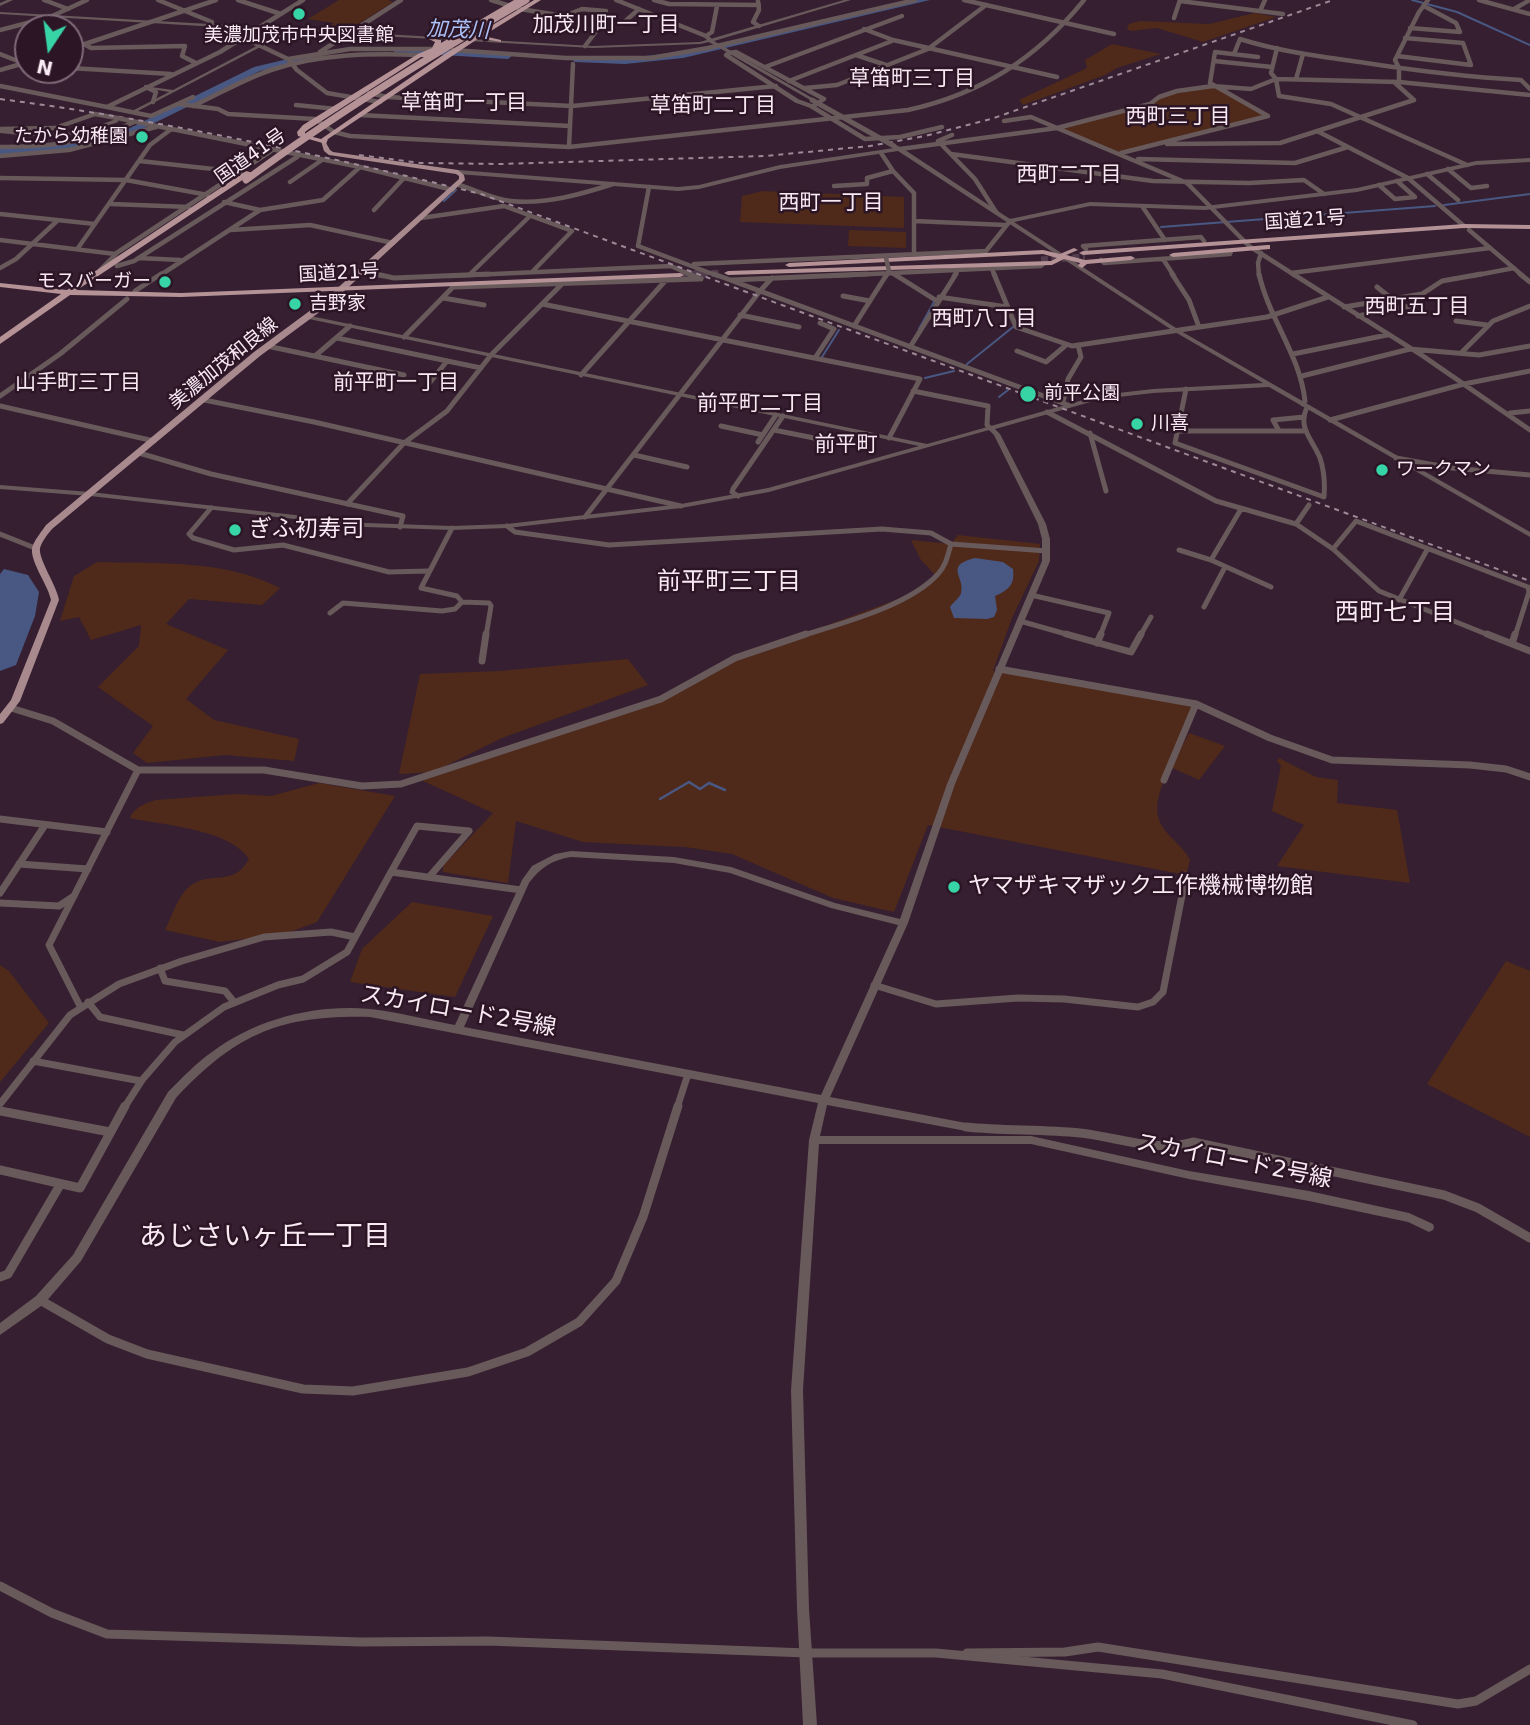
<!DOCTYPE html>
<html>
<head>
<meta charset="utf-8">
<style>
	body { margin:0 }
	#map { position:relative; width:1530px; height:1725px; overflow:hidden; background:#361f30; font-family:"DejaVu Sans",sans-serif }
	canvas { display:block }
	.north { position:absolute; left:14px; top:14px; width:70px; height:70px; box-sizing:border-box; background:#2c1626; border:2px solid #7e6a78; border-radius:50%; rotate:193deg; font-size:19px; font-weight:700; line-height:28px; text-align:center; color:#f8e9f3 }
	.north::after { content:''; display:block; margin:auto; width:24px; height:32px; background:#37d4a6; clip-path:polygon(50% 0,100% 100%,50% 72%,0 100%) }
</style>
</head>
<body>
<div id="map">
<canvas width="1530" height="1725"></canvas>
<div class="north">N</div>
</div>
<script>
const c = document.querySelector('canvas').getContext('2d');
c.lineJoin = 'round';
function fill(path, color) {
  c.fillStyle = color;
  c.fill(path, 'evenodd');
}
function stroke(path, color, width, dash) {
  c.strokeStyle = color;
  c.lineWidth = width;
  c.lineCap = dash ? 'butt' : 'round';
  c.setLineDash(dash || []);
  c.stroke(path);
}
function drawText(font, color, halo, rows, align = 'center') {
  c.font = font + ' "DejaVu Sans","Noto Sans JP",sans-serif';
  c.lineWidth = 5;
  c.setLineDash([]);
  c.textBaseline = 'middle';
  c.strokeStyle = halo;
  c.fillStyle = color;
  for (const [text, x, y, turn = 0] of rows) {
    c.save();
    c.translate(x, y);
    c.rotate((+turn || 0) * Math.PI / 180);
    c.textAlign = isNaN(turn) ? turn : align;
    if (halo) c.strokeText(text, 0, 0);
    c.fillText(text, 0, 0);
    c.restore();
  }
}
const green = new Path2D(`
	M339,0H388L393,2L350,29L327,28L334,23L308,19Z
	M1255,13L1276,17L1203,42L1157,28L1131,31L1127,29L1129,24L1140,21L1209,24Z
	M1112,44L1161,54L1117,68L1105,75L1023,105L1019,100L1087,68L1085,60Z
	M1213,86L1268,116L1121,153L1057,128L1150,104L1159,97Z
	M763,191L904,197V228L740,222L742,196Z
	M849,230L906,232V248L848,246Z
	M958,535L1040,544L1039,561L1012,618L993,671L1196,704L1172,766L1189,733L1225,746L1199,780L1170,767C1162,785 1151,807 1162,826C1170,839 1183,846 1190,860L1186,875L928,825L894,912L833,898L732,854L685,847L583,842L516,821L508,883L443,872V866L493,813L421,780L661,699L710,668L904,597L936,576L921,560L911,540L951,544Z
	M97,562C159,564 224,559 280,588L262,605L189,599L166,624L228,650L186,699L214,720L299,739L294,761L225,755L147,763L133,753L153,726L98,687L139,646L141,625L91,640L79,617L60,621L74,576Z
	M628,659L648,685L502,738L433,772L399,774L420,674L499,671Z
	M1279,758L1316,777L1338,780L1337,803L1397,810L1410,883L1277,866L1304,825L1272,811L1281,766L1277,761Z
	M319,783L395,796L317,922L285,934L220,942L165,930C171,918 179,894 190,886C211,870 233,888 249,859C230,829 162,825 130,818C133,808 147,802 156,800L237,794L271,796Z
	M412,902L493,916L455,997L350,982L362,949Z
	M1506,961L1530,971V1137L1427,1084Z
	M0,965L9,971L49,1023L0,1082Z`);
const water = new Path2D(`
	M975,558L1003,562L1013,569C1015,584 1009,590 995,596L997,610L994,617L987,619L954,618L950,607C953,602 960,598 961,593C966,577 943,566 975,558Z
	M4,569L28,575L39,592L35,616L16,665L0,671V574Z`);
const streamFar1 = new Path2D(`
	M1412,0L1457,12L1530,45
	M444,201L456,190
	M1444,205L1530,194
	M1161,227L1435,206
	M919,329L934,302
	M822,357L839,330
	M967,364L1013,327
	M925,378L954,371
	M999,397L1008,390`);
const stream = new Path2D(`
	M660,799L689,782L700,789L709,783L725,790`);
const river = new Path2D(`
	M915,0H930L683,58L625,64L575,62L571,59L575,56L625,58L683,52Z
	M397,47L508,53L512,56L508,59L394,52V48Z
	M309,54L313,57L312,59L260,71L134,133C90,148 46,154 0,155V149C44,148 86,143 128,129L254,67Z`);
const trunkTunnelFar1 = new Path2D(`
	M1041,260L1085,257
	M680,275L722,273`);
const trunkTunnel = new Path2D(`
	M680,275L704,274`);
const minorFar3 = new Path2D(`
	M44,0L68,9
	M158,0L212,22L211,25
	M238,0L281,14
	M491,0L520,9L564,16L582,9L606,11L597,20L604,21L585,46
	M616,0L706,36L711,41
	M654,0L669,4L759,5
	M964,0L1114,34
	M1479,0L1530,14
	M758,1L759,10L753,22L759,26
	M1180,1L1283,14
	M1514,9L1530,0
	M1260,11L1265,0
	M1174,18L1180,0
	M622,24L639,9
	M1410,28L1460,32L1456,23L1424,6
	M864,29L893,40L1057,77
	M0,30L50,17L87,0
	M706,36L712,32L717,6
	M244,38L288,59L297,70L327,93L380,102
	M84,44L91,48L185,46L182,56L196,63
	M1277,48L1271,73L1276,79L1279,96L1331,104L1467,165
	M70,49L216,0
	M453,50L566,58H651L708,48L915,0
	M320,52L401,0
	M729,53L726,55L797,101L811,106L865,139L900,137L942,127
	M729,53L736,52L824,99L815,105
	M0,54L28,65
	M1234,54L1240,39C1281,52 1324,57 1366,63C1418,71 1469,77 1521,80L1530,89
	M856,55L886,65
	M1397,56L1471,65L1463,43L1405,38
	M288,59L350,49H441
	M1214,61L1272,67
	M765,67L902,16
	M70,68L171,74
	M0,70L21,64
	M1296,79L1303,54
	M789,81L892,41
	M1399,82V68L1395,60L1419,12L1428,0
	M0,86L107,107L220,52L303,0
	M146,87L156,92L153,102
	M805,88L837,85L928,49L986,5
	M369,93L387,97L572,106L776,86
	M179,104L218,109L228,114L315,119L334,132L350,136L569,147L908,110C981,94 1037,58 1084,0
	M296,105L336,109
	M193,106C219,94 244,79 271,70C319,54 370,53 420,55
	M107,107L151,116L193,97
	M360,115L570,126
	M127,120L360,167L453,190
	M1004,121L1031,117L1187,183L1249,246L1296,276
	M0,129L55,128L95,114L117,118
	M1319,132L1408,178L1464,226
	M952,135L938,141L975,179L996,212
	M1167,144L1280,143L1414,100L1394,82
	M0,147C47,147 92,143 134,122
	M569,147L573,64
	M900,149L1057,128L1150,104L1159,97L1177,91L1213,86L1251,89L1276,79L1399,82L1530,95
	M881,153L893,171L914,193V254
	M1121,153L1268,116L1210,83L1215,52L1258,57
	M951,154L1153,181L1249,183L1304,180L1324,194
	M0,156L69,150L156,127
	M1138,159L1295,163L1348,147
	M140,161L241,172
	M1448,169L1471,188L1487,186
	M1427,174L1458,200
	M0,178L126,180L208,195
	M290,182L322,160
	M459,185C476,190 493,199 511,201C544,205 582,194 613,184
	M1379,185L1395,199L1415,197L1397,181
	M834,186L867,184V178L893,171
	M649,187L638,246L718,276
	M224,202L260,210L323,200L360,167
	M111,204L189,207
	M1142,206L1165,240
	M374,210L405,177
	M0,214L95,224
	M421,218L504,206L572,231L532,272
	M914,221L1005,225
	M231,230L310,225L393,243
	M1469,230L1523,276
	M0,240L115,254L271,151
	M78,248L150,145L170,130
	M1086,249L1083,246L1201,237L1204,241
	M139,258L180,260
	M1163,259L1174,276
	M1101,260L1104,263L1230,254L1231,251
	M694,264L986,251L1010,221
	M117,266L134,261L297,157
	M0,268L16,259L57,221
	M992,269L995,276
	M100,270L116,254
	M363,271L383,276
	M893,273L897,276
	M1291,273L1490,248
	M469,275L530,216
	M159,276L260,210
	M449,276L671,266L693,276
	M829,276L1041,266L1044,263
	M886,276L889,271
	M954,276L958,270
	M1259,276L1258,263L1261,253
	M1472,276L1514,268`);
const minorFar2 = new Path2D(`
	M376,274L394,278L489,274
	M689,274L701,279
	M894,274L937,301
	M994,274L1016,327L1072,346L1267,317L1328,297
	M1172,274L1189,300L1199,327
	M1259,274C1269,319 1300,355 1305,401L1303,404
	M1293,274L1423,356L1530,430
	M1520,274L1530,282
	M772,278L760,291L1068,405
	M732,280L867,274
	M454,287L699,279
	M1377,287L1392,299
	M135,291L161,274
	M843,296L870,301
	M939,297L1007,307
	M443,298L484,305
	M1382,301L1392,309L1412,306
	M542,304L920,379L889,438
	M1344,307L1422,294L1442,281L1481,274
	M740,315L799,327
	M1358,316L1378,312
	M1456,321L1487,325
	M854,326L887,274
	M404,337L455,285
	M337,338L481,368
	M267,346L404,375
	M910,347L956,274
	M1017,351L1046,362L1065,346
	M1462,352L1493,321L1530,306
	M1293,354L1387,335
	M315,356L350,326
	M815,358L834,329L820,323
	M581,375L666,280
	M1302,376L1410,349L1479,355L1530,346
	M428,385L447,361
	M1186,389L1175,443L1324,497C1325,484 1324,470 1320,458C1313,440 1297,428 1307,407
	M913,391L988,406L987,425L990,428
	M0,396L60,354L127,299
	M204,400L314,422L681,506
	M1063,402L1068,379L1081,357L1078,345
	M0,406L154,441
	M1047,412L1216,501L1296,524L1333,549L1379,591L1491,636
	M1510,413L1530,411
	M1330,420L1464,384L1530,371
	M721,426L763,435
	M774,430L829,441
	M1177,431H1304
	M1279,431L1273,420L1304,417
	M1090,433L1106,491
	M758,442L776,415
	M139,453L211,474L403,516L400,527
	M634,455L687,467
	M1396,458L1452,468L1530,475
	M738,496L732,492L733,489L783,416
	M347,504L404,443L447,411L491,355L562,284
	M211,508L189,534L193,538L234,550L283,545L389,572L428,571
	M585,517L760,291L714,274
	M1296,524L1309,505
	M507,526L515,532L609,545L882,529L931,533L951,544L1047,551
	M0,534L35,548
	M1333,549L1356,521L1528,587L1529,592L1515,636
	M1179,550L1211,560L1271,587
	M1211,560L1241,509
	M1031,595L1109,613L1100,636
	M1399,600L1427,550
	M462,602L489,603L491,606L486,636
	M1204,607L1225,567
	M330,613L343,603L442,611L455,609L462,602L457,596L421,588L452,528
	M1020,621L1073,636
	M801,636C842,623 909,606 938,574C946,566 948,554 951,544
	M1140,636L1151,617`);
const minorFar1 = new Path2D(`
	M1066,634L1131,652L1141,634
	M1487,634L1530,651
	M1097,643L1101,634
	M1512,644L1515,634
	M482,661L486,634
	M999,669L1196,704L1270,738L1332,760L1470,765L1506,769L1530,777
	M11,708L53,721L138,770H264L362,786L401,784L661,699L735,658L806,634
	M1164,780L1196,704
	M0,819L107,832
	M19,864L88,869
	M429,877L469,831L417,826L391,872L521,890
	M0,893L45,825
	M0,903L59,906L74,896
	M160,968L165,981L225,991L234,1002
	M874,985L936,1004L1018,998L1064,999L1138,1007L1153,1002L1163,992L1186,875
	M88,1002L100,1017L183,1035
	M80,1006L49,945L138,770
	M33,1061L141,1081
	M0,1104L70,1015L119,984L182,961L264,937L331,932L355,937
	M124,1108L142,1080L175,1042L224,1007L278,985L303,979L347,952L391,872
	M677,1108L688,1074`);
const minor = new Path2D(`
	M0,1111L110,1132
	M966,1127C1004,1131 1042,1129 1080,1133C1118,1137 1155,1153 1193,1142L1444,1195L1478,1208L1530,1238
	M0,1170L80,1188L125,1106
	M0,1277L8,1274L60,1185
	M40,1300L108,1339L147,1354L303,1389L353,1391L468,1372L527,1352L579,1322L616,1281L643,1217L678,1106
	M0,1586L52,1613L107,1634L361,1642L488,1641L807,1653H936L1162,1674L1413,1725
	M967,1653L1065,1652L1098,1647L1458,1704L1476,1701L1530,1669`);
const tertiary = new Path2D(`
	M7,0H13L0,6V3Z
	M844,0H851L714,41L814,99V100L812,101L709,42L700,44L593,48L291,31L134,113H132V111L169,92L146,88L144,87V86L173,90L285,31L0,14V12L593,46L700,42Z
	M116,119L118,120V122C75,139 45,138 0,133V129C28,133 56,136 84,130C95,127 105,123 116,119Z
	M894,144L902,148L1010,219L1090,202L1205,206L1357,188L1476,161L1530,158V162L1476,165L1357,192L1205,210L1090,206L1014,222L1179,330L1530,532V537L1269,387L1153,393L1101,399L995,429L1000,434L1046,524L1050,539V561L955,784L908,923L830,1097L966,1123L970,1124L971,1127L970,1130L966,1131L827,1105L820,1136H1031L1189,1171L1309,1191L1409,1213L1433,1224L1434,1227L1433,1230L1429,1232L1408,1222L1309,1201L1189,1179L1031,1144H819L803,1390L809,1609L817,1725H803L797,1609L791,1390L809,1140L818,1103L370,1017C281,1015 237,1033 176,1098L81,1261L44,1304L0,1335V1323L36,1296L73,1255L168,1092C182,1078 196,1063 212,1052C256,1019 315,1004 370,1009C398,1012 427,1020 455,1025L522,880L532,866L555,854L571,851L674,857L731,867L835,903L900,919L947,784L1042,561V539L1038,524L994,435L989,430L769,492L681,508L507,528L452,530L366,527L90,496L0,489V485L90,492L366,523L452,526L507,524L681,504L768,488L919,446L304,318V316L306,315L927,444L1101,395L1153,389L1263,383L1175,332L898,151L780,169L699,189L678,191L458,174L455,172L458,170L678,187L699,185L780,165L894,148L891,146ZM571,857L674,863L730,873L831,908L898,925L821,1095L464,1027L529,883C540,868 552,860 571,857Z`);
const primary = new Path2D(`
	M321,141H325L330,150L333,152L458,170L464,175L465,180L329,305L260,356L52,529C48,534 42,541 40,548C38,559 57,586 59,600L20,701L3,723L0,724V714L11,700L51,600C48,584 27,558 33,545C36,538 42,531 46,525L254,352L323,301L459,179V176L456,174L329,155L324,151Z`);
const trunk = new Path2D(`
	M514,0H521L426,57H421L309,129L305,132V135L321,139L446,53L534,0H541L486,34L488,37L501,40V42L484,39L482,36L328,139L326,144L298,136L297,132L303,125L418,54L432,48L435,42L425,37V35L441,40V43Z
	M246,171L253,173L77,290L181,293L680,273L684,275L680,277L181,297L70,295L0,344V337L61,294L0,287V283L67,290Z
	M1464,224L1530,225V229L1464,228L1083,255L1079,253L1083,251Z
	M1267,245H1270V249L1173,257L1169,255L1173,253Z
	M1074,248L1078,250L1066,255L1085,260L1131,256L1135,258L1131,260L1087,264L1082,268L1078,266L1080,263L1064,259L1052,265L728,275L724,273L728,271L1051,261L1057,258L1043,254L789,267L785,265L789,263L1043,250L1060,254Z`);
const rail = new Path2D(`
	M0,99C162,120 322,155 481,194L1530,581
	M359,155L421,163L501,164L765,156L870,146L925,136L991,119L1333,0`);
const minorBridge = new Path2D(`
	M117,118L127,120
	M886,258L889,271`);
const tertiaryBridge = new Path2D(`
	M812,100L894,146`);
const trunkBridge = new Path2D(`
	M246,180C335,114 431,56 526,0`);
const markers = [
	[299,14,7,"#37d4a6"],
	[142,137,7,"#37d4a6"],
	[165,282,7,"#37d4a6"],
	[295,304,7,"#37d4a6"],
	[1028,394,9,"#37d4a6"],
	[1137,424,7,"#37d4a6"],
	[1382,470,7,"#37d4a6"],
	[235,530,7,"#37d4a6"],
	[954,887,7,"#37d4a6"]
];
const farPoinames = [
	["美濃加茂市中央図書館",299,36,"center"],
	["たから幼稚園",128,137,"right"],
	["モスバーガー",151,282,"right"],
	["吉野家",309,304],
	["前平公園",1044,394],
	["川喜",1151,424],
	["ワークマン",1396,470]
];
const farStreetnames = [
	["国道41号",251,157,-35],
	["国道21号",1305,221,-4],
	["国道21号",339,274,-3],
	["美濃加茂和良線",224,364,-39]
];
const farNeighbourhoodnames = [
	["加茂川町一丁目",606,26],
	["草笛町三丁目",912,80],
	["草笛町一丁目",464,104],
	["草笛町二丁目",713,107],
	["西町三丁目",1178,118],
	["西町二丁目",1069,176],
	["西町一丁目",831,204],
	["西町五丁目",1417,308],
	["西町八丁目",984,320],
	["山手町三丁目",78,384],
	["前平町一丁目",396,384],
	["前平町二丁目",760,405]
];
const farWaternames = [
	["加茂川",458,31,2]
];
const farQuarternames = [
	["前平町",846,446]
];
const poiNames = [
	["ぎふ初寿司",249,530],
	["ヤマザキマザック工作機械博物館",968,887]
];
const streetNames = [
	["スカイロード2号線",458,1012,10],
	["スカイロード2号線",1234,1162,11]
];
const neighbourhoodNames = [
	["前平町三丁目",729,583],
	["西町七丁目",1395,614]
];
const nearNeighbourhoodnames = [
	["あじさいヶ丘一丁目",265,1238]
];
fill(green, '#4f2a1a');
fill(water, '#495883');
stroke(streamFar1, '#495883', 2);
stroke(stream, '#495883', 2.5);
fill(river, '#495883');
stroke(trunkTunnelFar1, '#533d4d', 7, [7, 3.5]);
stroke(trunkTunnel, '#533d4d', 10, [10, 4.5]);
stroke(minorFar3, '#68595b', 4.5);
stroke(minorFar2, '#68595b', 5);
stroke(minorFar1, '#68595b', 7);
stroke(minor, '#68595b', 9);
fill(tertiary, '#68595b');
fill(primary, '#a8898d');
fill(trunk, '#b49296');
stroke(rail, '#9d8a97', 2, [5, 5]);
stroke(minorBridge, '#68595b', 4.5);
stroke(tertiaryBridge, '#68595b', 5);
stroke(trunkBridge, '#b49296', 7);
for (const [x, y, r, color] of markers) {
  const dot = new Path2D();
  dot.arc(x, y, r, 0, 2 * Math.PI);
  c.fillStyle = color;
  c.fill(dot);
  stroke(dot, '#2c1626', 2.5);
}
drawText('19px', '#f8e9f3', '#2c1626', farPoinames, 'left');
drawText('19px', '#f8e9f3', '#2c1626', farStreetnames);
drawText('21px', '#f8e9f3', '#2c1626', farNeighbourhoodnames);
drawText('italic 21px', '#acc0f8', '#2c1626', farWaternames);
drawText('21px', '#f8e9f3', '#2c1626', farQuarternames);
drawText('23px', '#f8e9f3', '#2c1626', poiNames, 'left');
drawText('23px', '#f8e9f3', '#2c1626', streetNames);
drawText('24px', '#f8e9f3', '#2c1626', neighbourhoodNames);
drawText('28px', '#f8e9f3', '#2c1626', nearNeighbourhoodnames);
</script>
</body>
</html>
